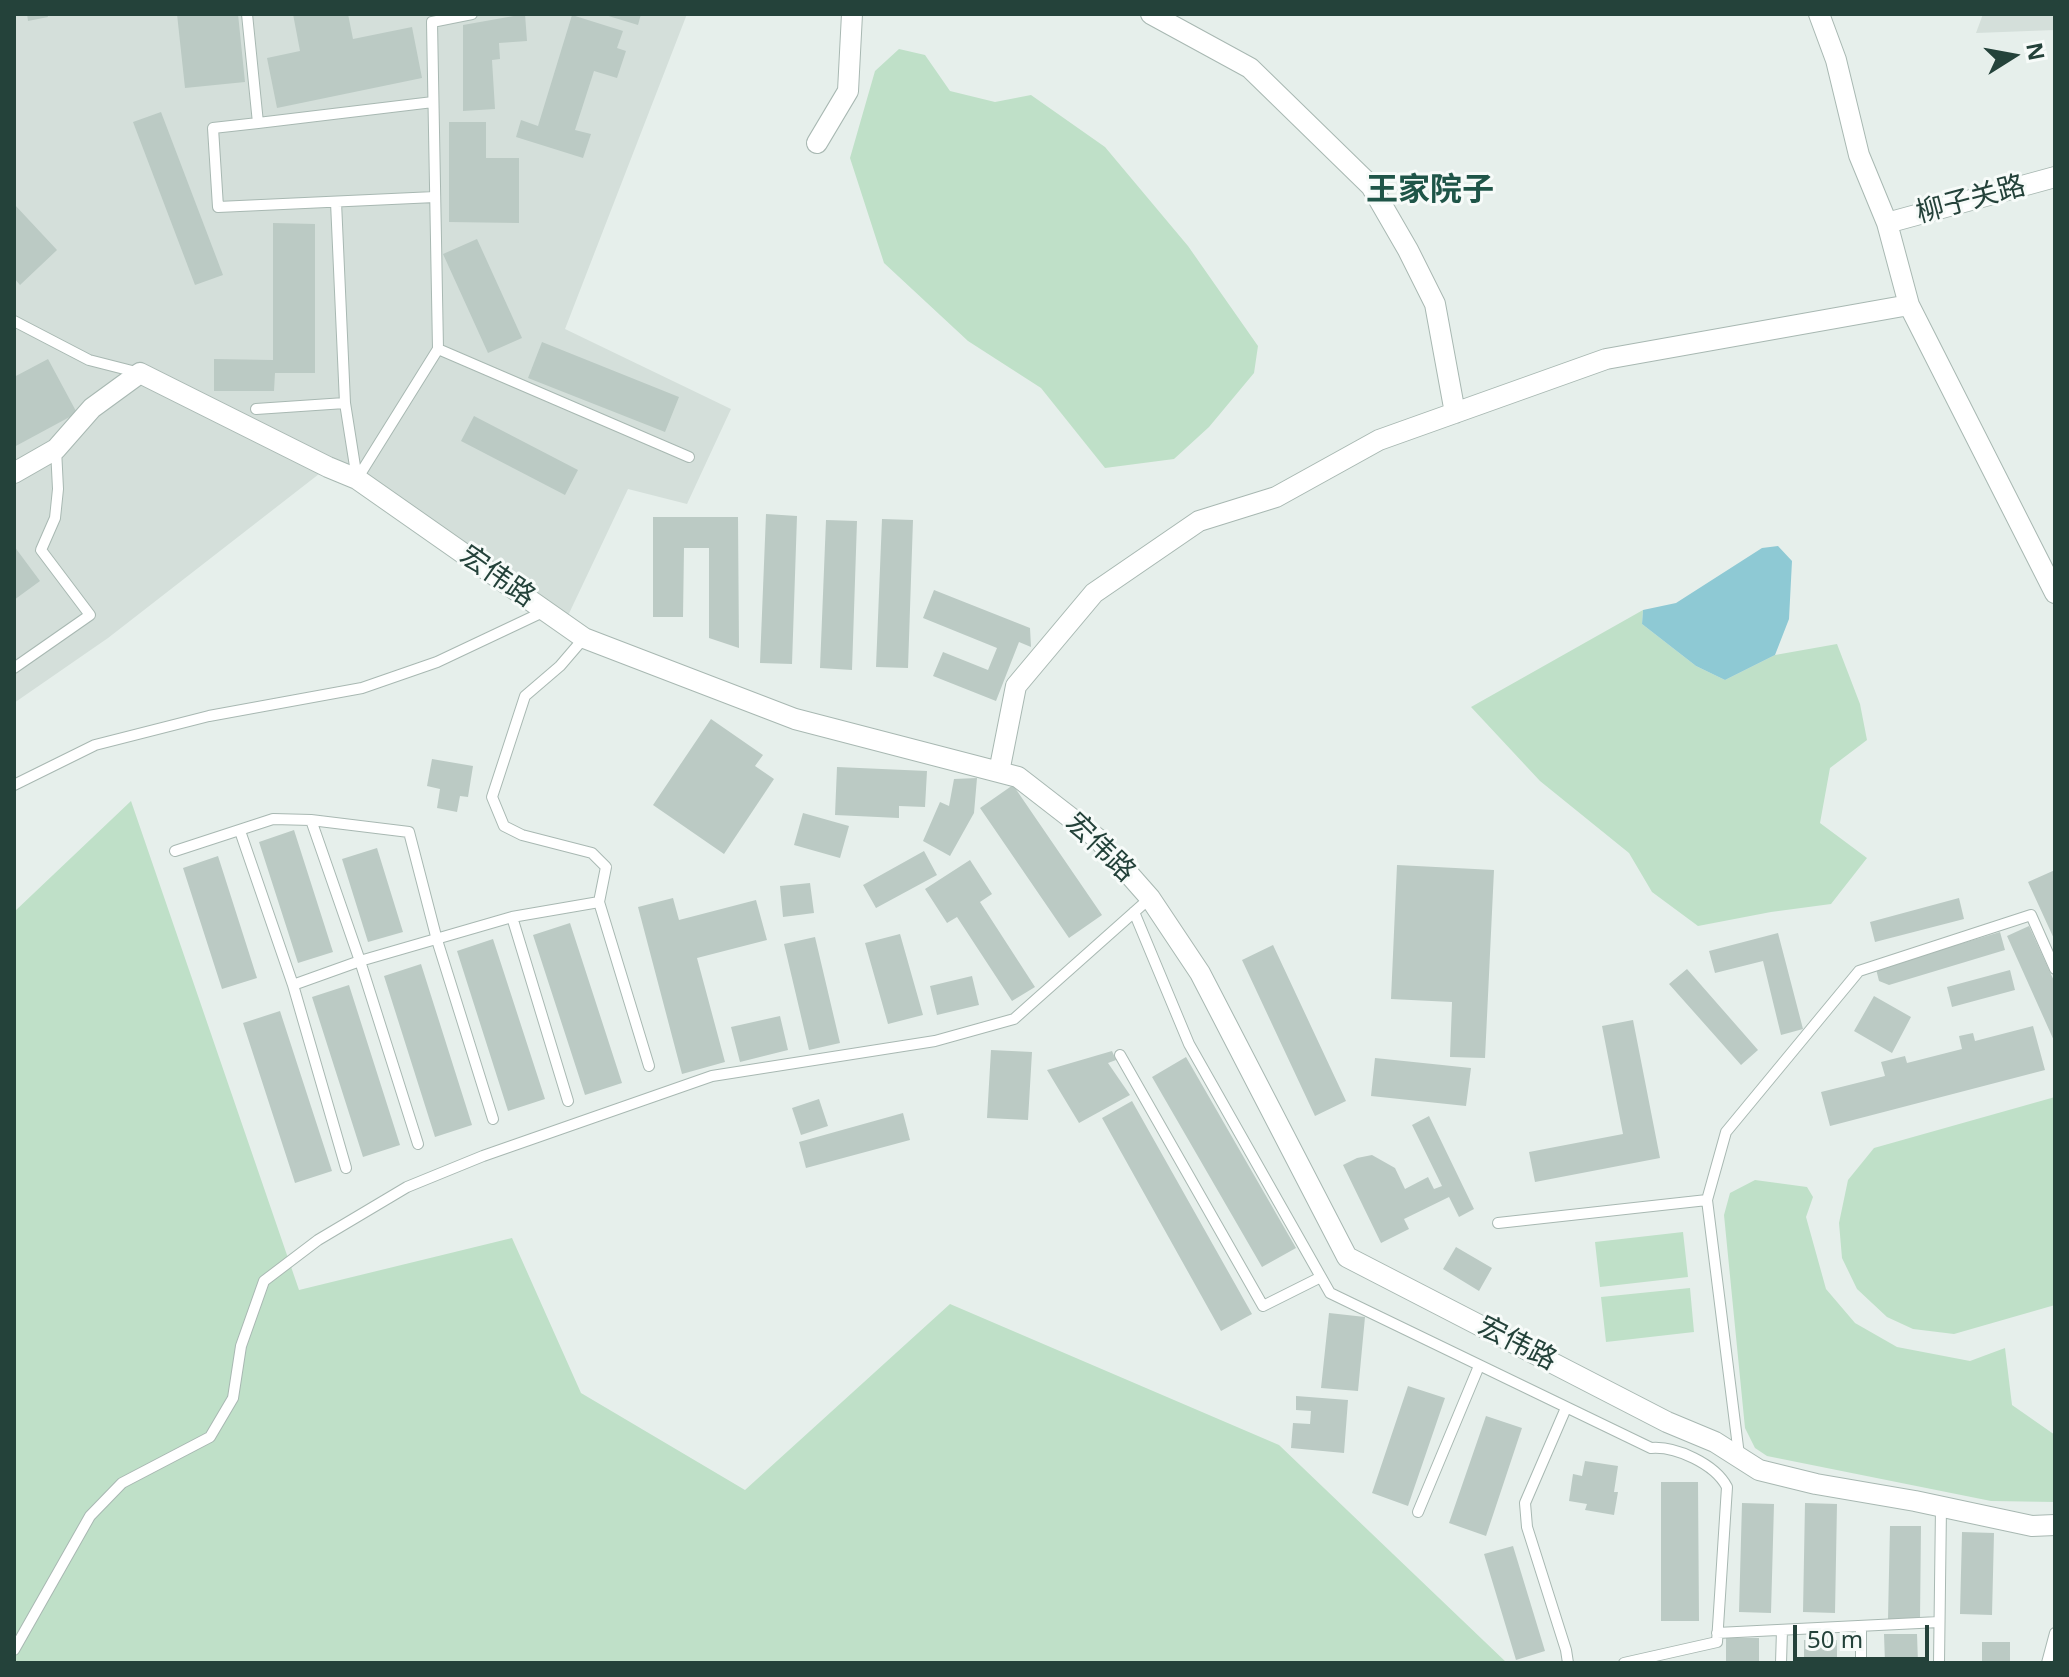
<!DOCTYPE html>
<html>
<head>
<meta charset="utf-8">
<style>
	body { margin:0 }
	#map { position:relative; width:2069px; height:1677px; overflow:hidden; background:#e6efeb; font-family:"Noto Sans",sans-serif }
	canvas { display:block }
	.frame { position:absolute; inset:0; border:16px solid #24423a; pointer-events:none }
	.north { position:absolute; left:1973px; top:16px; width:80px; height:80px; -webkit-text-stroke:6px #f7fbf9; paint-order:stroke; rotate:79deg; font-size:22px; font-weight:700; line-height:32px; text-align:center; color:#24423a }
	.north::after { content:''; display:block; margin:auto; width:28px; height:36px; background:#24423a; clip-path:polygon(50% 0,100% 100%,50% 72%,0 100%) }
	.scale { position:absolute; left:1793px; top:1625px; width:136px; height:36px; box-sizing:border-box; border:4px solid #24423a; border-top:0; padding-left:10px; font-size:24px; line-height:28px; white-space:nowrap; color:#24423a; -webkit-text-stroke:6px #f7fbf9; paint-order:stroke }
</style>
</head>
<body>
<div id="map">
<canvas width="2069" height="1677"></canvas>
<div class="frame"></div>
<div class="north">N</div>
<div class="scale">50 m</div>
</div>
<script>
const c = document.querySelector('canvas').getContext('2d');
c.lineJoin = 'round';
function fill(path, color) {
  c.fillStyle = color;
  c.fill(path, 'evenodd');
}
function stroke(path, color, width, dash) {
  c.strokeStyle = color;
  c.lineWidth = width;
  c.lineCap = dash ? 'butt' : 'round';
  c.setLineDash(dash || []);
  c.stroke(path);
}
function drawText(font, color, halo, rows, align = 'center') {
  c.font = font + ' "Noto Sans","Noto Sans SC",sans-serif';
  c.lineWidth = 6;
  c.setLineDash([]);
  c.textBaseline = 'middle';
  c.strokeStyle = halo;
  c.fillStyle = color;
  for (const [text, x, y, turn = 0] of rows) {
    c.save();
    c.translate(x, y);
    c.rotate((+turn || 0) * Math.PI / 180);
    c.textAlign = isNaN(turn) ? turn : align;
    if (halo) c.strokeText(text, 0, 0);
    c.fillText(text, 0, 0);
    c.restore();
  }
}
const built = new Path2D(`
	M14,14H687L565,329L731,409L687,504L628,489L564,624L328,467L108,638L14,703Z
	M1983,14H2055V30L1976,33Z`);
const green = new Path2D(`
	M899,49L925,55L950,91L995,102L1031,95L1105,147L1188,246L1258,346L1254,373L1209,427L1174,459L1105,468L1041,388L968,341L884,263L850,158L875,71Z
	M1643,610L1642,624L1696,666L1725,680L1775,655L1837,644L1860,704L1867,740L1830,768L1820,823L1867,858L1831,904L1771,912L1698,926L1652,892L1629,853L1540,781L1471,707Z
	M131,801L299,1290L512,1238L581,1393L745,1490L950,1304L1279,1445L1507,1663H14V912Z
	M2055,1097V1305L1954,1334L1913,1329L1887,1317L1857,1289L1842,1258L1839,1223L1848,1180L1874,1148Z
	M1755,1180L1807,1187L1813,1197L1806,1217L1826,1289L1855,1323L1897,1347L1970,1361L2005,1348L2012,1405L2055,1435V1502L1991,1501L1767,1456L1755,1448L1745,1428L1724,1215L1730,1193Z
	M1683,1232L1688,1277L1600,1287L1595,1242Z
	M1690,1288L1694,1332L1606,1342L1601,1297Z`);
const water = new Path2D(`
	M1778,546L1792,561L1789,619L1775,655L1725,680L1696,666L1642,624L1643,610L1676,603L1762,548Z`);
const building = new Path2D(`
	M27,14H47L48,17L28,21Z
	M177,14H238L245,82L185,88Z
	M293,14H348L353,39L412,27L422,78L277,108L267,58L300,51Z
	M525,14L527,41L499,43L500,59L492,60L495,109L463,111V25Z
	M602,14H641L638,25Z
	M572,15L623,31L617,48L626,51L617,78L594,71L575,130L591,134L583,158L516,137L521,120L538,126Z
	M161,112L223,275L195,285L133,122Z
	M449,122H486V158H519V223L449,222Z
	M14,204L57,250L20,285L14,278Z
	M273,223L315,224V373H275L274,391H214V359L273,360Z
	M477,239L522,338L488,353L443,254Z
	M542,342L679,397L665,432L528,378Z
	M48,359L77,413L14,447V377Z
	M474,416L578,470L565,495L461,441Z
	M766,514L797,516L792,664L760,663Z
	M653,517H738L739,648L709,638V548H684L683,617H653Z
	M882,519L913,520L908,668L876,667Z
	M826,520L857,521L852,670L820,668Z
	M14,546L40,581L14,600Z
	M934,590L1030,628L1031,647L1019,642L996,701L933,676L943,652L988,670L997,648L923,618Z
	M711,719L763,755L755,766L774,779L724,854L653,805Z
	M432,759L473,766L468,797L460,796L457,812L437,808L440,789L427,786Z
	M837,767L927,771L925,807L899,806V818L835,815Z
	M977,778L974,813L950,856L923,841L940,802L949,806L954,779Z
	M1013,785L1102,915L1069,938L980,808Z
	M803,813L849,826L840,858L794,845Z
	M294,830L333,952L298,963L259,842Z
	M377,848L403,932L368,942L342,859Z
	M924,851L937,875L876,908L863,885Z
	M218,856L257,978L222,989L183,868Z
	M970,860L992,894L980,902L1035,987L1012,1001L957,917L947,923L925,889Z
	M1397,865L1494,870L1485,1058L1450,1057L1452,1002L1391,999Z
	M2055,870V941L2028,882Z
	M810,883L814,913L783,917L780,886Z
	M673,898L679,920L756,900L767,940L697,958L725,1062L682,1074L638,907Z
	M1959,898L1964,919L1875,942L1870,922Z
	M570,923L622,1083L585,1095L533,935Z
	M2029,926L2055,983V1043L2007,936Z
	M2000,932L2005,950L1889,985L1879,981L1876,969Z
	M1778,933L1803,1029L1781,1035L1763,961L1715,973L1709,951Z
	M900,934L923,1015L888,1024L865,943Z
	M815,937L840,1043L809,1050L784,944Z
	M493,939L545,1099L508,1111L457,951Z
	M1273,945L1346,1101L1315,1116L1242,960Z
	M421,964L472,1125L435,1137L384,976Z
	M1687,969L1758,1050L1741,1065L1669,984Z
	M2010,970L2015,990L1952,1007L1947,987Z
	M972,976L979,1005L937,1015L930,986Z
	M349,985L400,1145L363,1157L312,997Z
	M1874,996L1911,1017L1892,1053L1854,1031Z
	M280,1011L332,1171L295,1183L243,1023Z
	M780,1016L788,1050L740,1062L731,1027Z
	M1633,1020L1660,1158L1535,1182L1529,1152L1623,1134L1602,1026Z
	M2033,1026L2045,1070L1830,1126L1821,1092L1885,1076L1881,1062L1905,1056L1907,1063L1962,1049L1959,1036L1973,1033L1975,1041Z
	M991,1050L1032,1052L1028,1120L987,1118Z
	M1112,1051L1116,1060L1108,1063L1130,1095L1079,1123L1047,1070Z
	M1186,1057L1296,1248L1262,1267L1152,1077Z
	M1375,1058L1471,1068L1466,1106L1371,1096Z
	M819,1099L828,1126L801,1135L792,1108Z
	M1132,1101L1252,1314L1221,1331L1102,1118Z
	M903,1113L910,1140L806,1168L799,1142Z
	M1429,1116L1474,1209L1459,1217L1449,1197L1404,1219L1409,1229L1381,1243L1343,1165L1357,1158L1372,1155L1395,1168L1405,1189L1428,1177L1434,1189L1442,1186L1412,1125Z
	M1456,1247L1492,1268L1479,1291L1443,1269Z
	M1329,1313L1365,1317L1358,1391L1321,1388Z
	M1408,1386L1445,1398L1408,1506L1372,1493Z
	M1296,1396L1348,1400L1344,1453L1291,1448L1293,1423L1310,1424L1311,1411L1296,1410Z
	M1486,1416L1522,1428L1486,1536L1449,1523Z
	M1585,1461L1618,1466L1614,1492H1618L1614,1515L1585,1510L1587,1504L1569,1501L1573,1474L1582,1476Z
	M1661,1482H1698L1699,1621H1661Z
	M1742,1503L1774,1504L1771,1613L1739,1612Z
	M1805,1503L1837,1504L1835,1613L1803,1612Z
	M1890,1526H1921L1920,1619H1888Z
	M1962,1532L1994,1533L1992,1615L1960,1614Z
	M1513,1546L1545,1651L1516,1660L1484,1554Z
	M1884,1634H1917L1918,1663H1885Z
	M1726,1638H1759V1663H1726Z
	M1804,1640H1837V1663H1804Z
	M1982,1642H2010V1663H1982Z`);
const lane = new Path2D(`
	M247,14L258,123L433,102
	M258,123L213,128L218,207L435,197
	M14,321L89,360L140,373
	M438,349L689,457
	M345,403L357,479
	M256,409L345,403L336,202
	M357,479L438,349L432,22L472,14
	M584,638L560,666L525,696L492,797L504,826L522,835L592,853L606,867L599,902L649,1066
	M14,668L90,615L41,550L55,518L58,489L56,449
	M14,785L95,745L209,716L362,688L437,662L545,611
	M311,820L360,961L418,1144
	M240,831L293,985L346,1168
	M175,851L273,819L311,820L409,832L437,940L493,1119
	M1134,912L1189,1044L1330,1293L1651,1448C1676,1446 1715,1464 1727,1487L1717,1642L1624,1663
	M512,917L568,1101
	M293,985L360,961L512,917L599,902
	M1120,1055L1263,1306L1321,1277
	M1707,1200L1726,1132L1859,971L2031,915L2055,969
	M1498,1223L1707,1200L1739,1455
	M1566,1408L1525,1503L1527,1527L1566,1650L1568,1663
	M1418,1512L1479,1366
	M1717,1633L1939,1622
	M14,1650L90,1516L122,1483L210,1437L233,1398L241,1346L264,1281L318,1240L407,1187L483,1156L712,1076L935,1041L1014,1019L1150,898
	M1781,1663L1782,1630
	M1861,1663V1626
	M1939,1663L1941,1507
	M2047,1663L2055,1633`);
const street = new Path2D(`
	M1151,14L1250,68L1371,186L1408,250L1435,304L1455,413
	M1819,14L1836,60L1859,155L1887,223L1909,305L2055,593
	M817,143L848,91L852,14
	M1887,223L2055,177
	M14,473L56,449L92,408L140,373L328,467L357,479L584,638L795,719L1018,777L1098,839L1150,898L1200,973L1347,1257L1667,1422L1715,1442L1759,1470L1816,1484L1915,1501L2032,1526L2055,1525
	M999,772L1016,686L1094,593L1199,521L1276,497L1379,440L1606,359L1909,305`);
const streetNames = [
	["柳子关路",1971,200,-15],
	["宏伟路",497,577,35],
	["宏伟路",1100,848,44],
	["宏伟路",1517,1344,27]
];
const quarterNames = [
	["王家院子",1430,191]
];
fill(built, '#d4dfda');
fill(green, '#bfe0c8');
fill(water, '#8ec9d4');
fill(building, '#bbcac4');
stroke(lane, '#a8b8b2', 12);
stroke(street, '#a8b8b2', 22);
stroke(lane, '#fff', 10);
stroke(street, '#fff', 20);
drawText('28px', '#24423a', '#f7fbf9', streetNames);
drawText('bold 32px', '#1f5548', '#f7fbf9', quarterNames);
</script>
</body>
</html>
